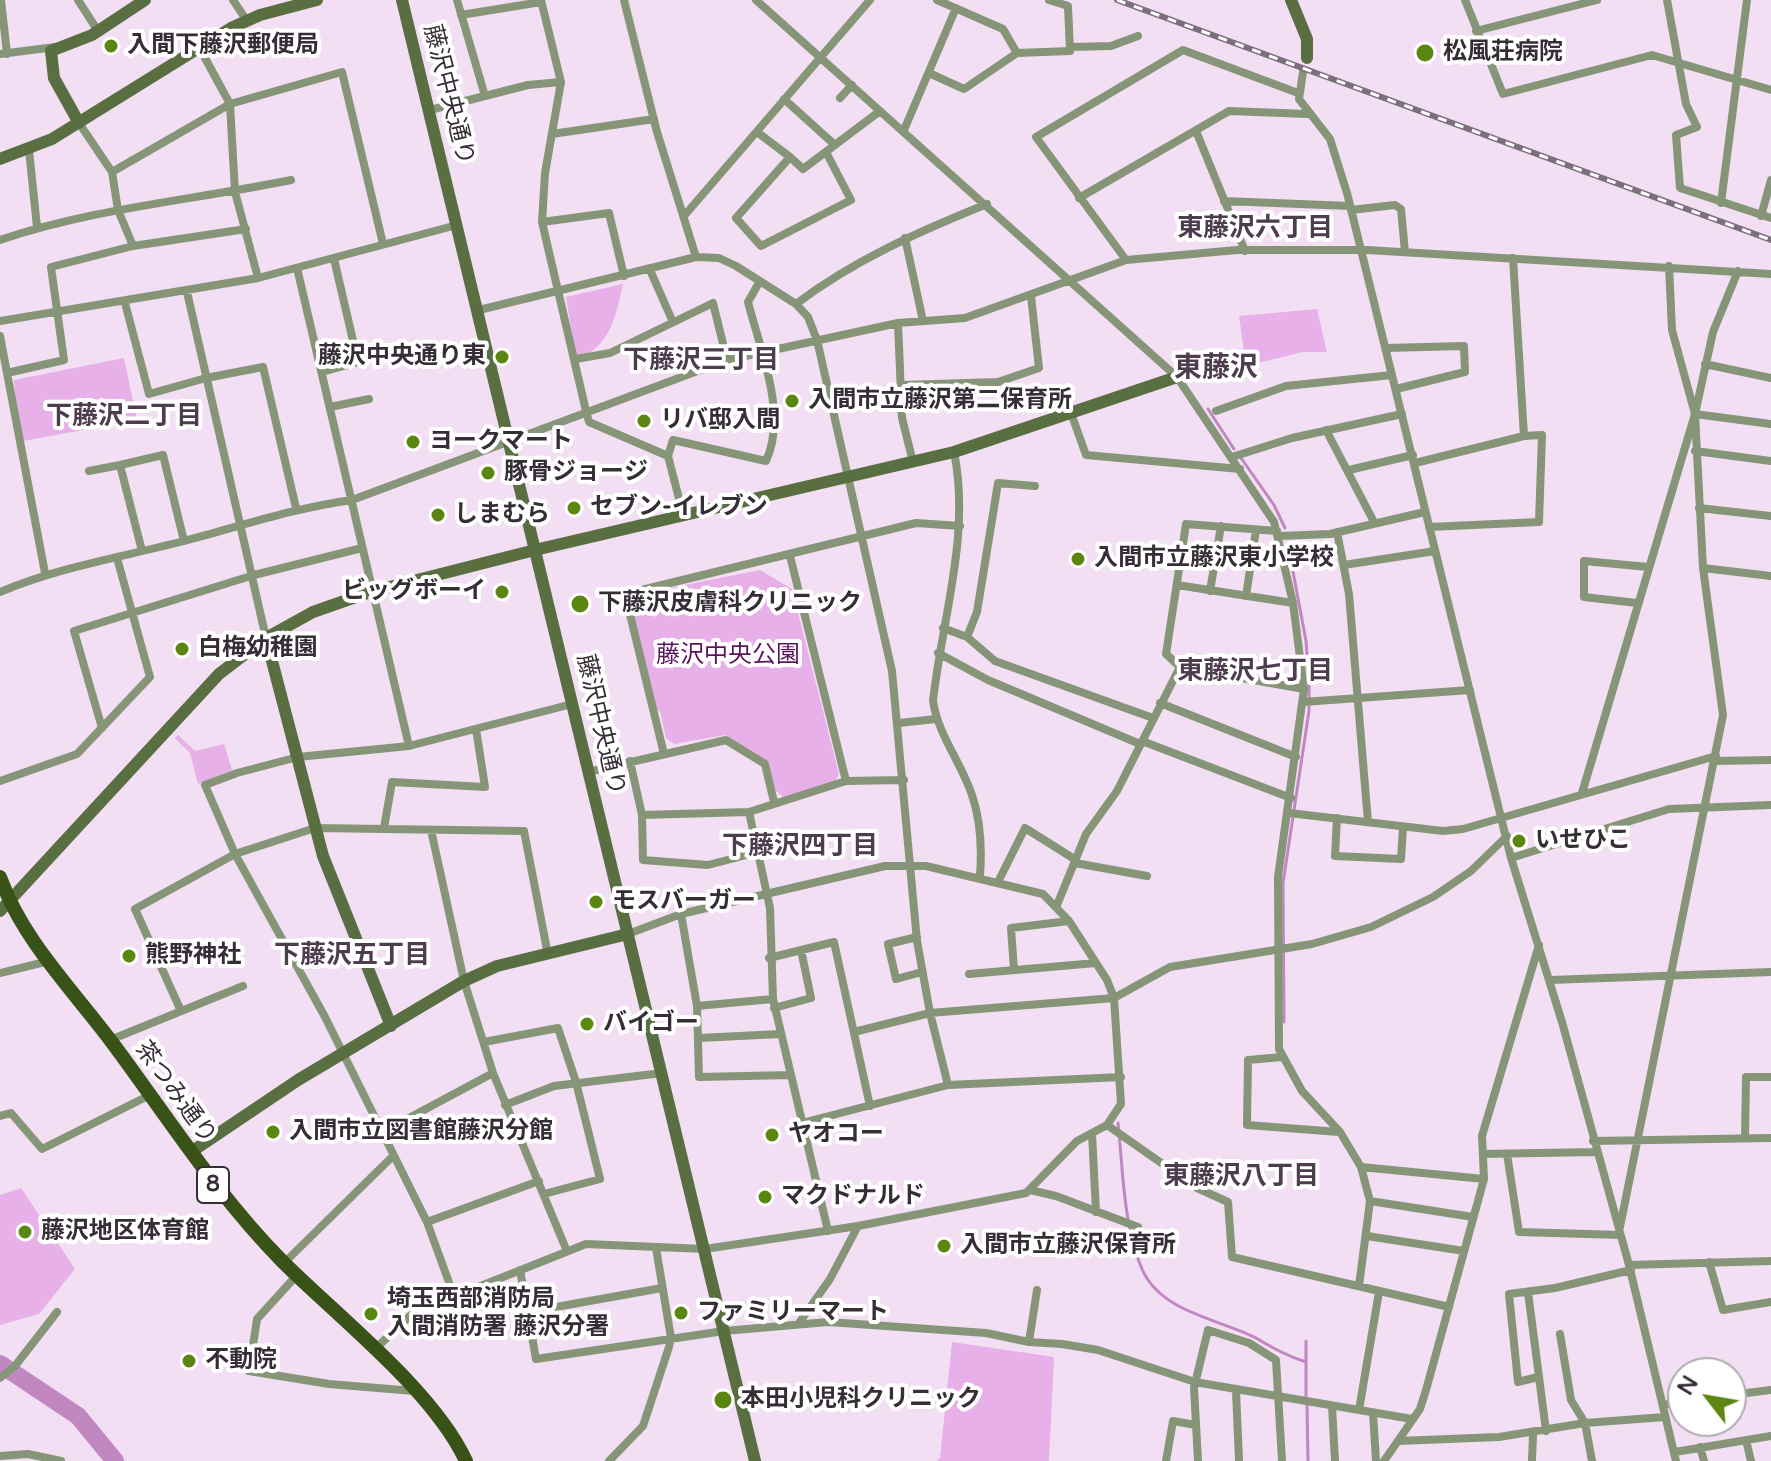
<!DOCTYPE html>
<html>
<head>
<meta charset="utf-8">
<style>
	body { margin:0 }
	#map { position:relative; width:1771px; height:1461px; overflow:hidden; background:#f3dff3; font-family:"Varela Round",sans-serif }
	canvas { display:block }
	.north { position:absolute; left:1667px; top:1357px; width:80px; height:80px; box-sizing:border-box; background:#fff; border:2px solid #afabaf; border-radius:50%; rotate:301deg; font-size:22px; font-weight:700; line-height:32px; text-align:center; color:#362e36 }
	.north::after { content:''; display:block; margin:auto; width:28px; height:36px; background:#5b8611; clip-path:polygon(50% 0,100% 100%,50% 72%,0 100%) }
</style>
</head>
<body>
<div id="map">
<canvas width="1771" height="1461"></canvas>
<div class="north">N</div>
</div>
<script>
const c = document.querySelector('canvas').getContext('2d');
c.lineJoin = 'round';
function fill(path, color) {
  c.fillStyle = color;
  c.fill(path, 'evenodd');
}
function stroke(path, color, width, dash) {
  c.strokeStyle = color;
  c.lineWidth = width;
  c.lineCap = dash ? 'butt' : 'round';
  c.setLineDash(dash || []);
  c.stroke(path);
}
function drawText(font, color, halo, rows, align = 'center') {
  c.font = font + ' "Varela Round","Noto Sans JP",sans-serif';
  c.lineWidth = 8;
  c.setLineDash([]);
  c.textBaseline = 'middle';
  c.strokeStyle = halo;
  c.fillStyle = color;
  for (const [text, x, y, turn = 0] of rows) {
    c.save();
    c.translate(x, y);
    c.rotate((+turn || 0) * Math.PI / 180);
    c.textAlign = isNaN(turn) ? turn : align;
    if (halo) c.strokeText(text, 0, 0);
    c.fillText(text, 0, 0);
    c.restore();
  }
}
const green = new Path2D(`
	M623,284C616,316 610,348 576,359L566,297Z
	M1317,309L1327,352H1302L1246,366L1239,316Z
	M124,358L137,420L18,442L14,380Z
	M760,570L792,589L839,774L834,784L784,797L775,790L769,763L726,735L674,744L666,738L660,711L654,709L629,596Z
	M178,735L195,751L224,744L232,770L198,784L190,753L175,738Z
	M21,1188L75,1269L39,1314L0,1325V1195Z
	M952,1342L1054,1357L1049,1461H936L940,1458Z`);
const stream = new Path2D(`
	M1208,409L1234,449
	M1241,458L1274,505L1285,528
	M1284,1022L1283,883L1309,711V681L1306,641L1288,545
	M1118,1123C1123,1169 1123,1225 1142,1269C1161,1313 1220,1319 1256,1338C1273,1348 1287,1356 1306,1362
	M1306,1341V1397
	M1307,1405L1308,1461`);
const river = new Path2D(`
	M0,1364L78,1416L115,1461`);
const street = new Path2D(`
	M1,0L7,54
	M78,0L98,31
	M233,0L247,21
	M457,0L485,96
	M541,0L561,82L545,173L542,222L586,411L589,422L668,456
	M624,0L657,132L696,257
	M756,0L1177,377L1274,522L1293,603L1304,689L1278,877L1279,1049L1302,1091L1340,1132L1361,1167L1370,1201L1359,1286
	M937,0L1003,29L1017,53L1070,51L1068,6L1049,0
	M1465,0L1503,94L1652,55L1771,90
	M1667,0L1686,104L1697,127L1676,135L1680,188L1771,218
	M461,15L541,2
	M1476,31L1597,0
	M199,47L230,104L235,192L258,278
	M1071,47L1111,46L1138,36
	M0,54L55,47
	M1303,72L1299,99L1330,139L1347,193L1511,858L1562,1022L1629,1265L1676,1461
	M929,73L964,89L1017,53
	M840,98L852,85
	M784,99L835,145
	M430,110L528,85L561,82
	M79,123L112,172L118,210L133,246
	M904,130L956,8
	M1196,131L1245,251
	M757,132L790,157
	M552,134L654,119
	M29,150L37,227
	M827,154L851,200L761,246L736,218L790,157L803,169L880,111
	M112,172L230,104L342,72L383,244
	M1079,198L1229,111L1307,114
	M1224,201L1350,206
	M1721,203L1747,0
	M1351,210L1395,205L1401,209L1405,252
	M684,216L870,0
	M1761,216L1771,180
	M542,222L609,213L624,276
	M905,238L923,321
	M0,240C94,208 194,200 291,180
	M1126,260L1036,137L1183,50L1298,93
	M297,268L409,746
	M650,270L672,320
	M187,292L266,638
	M125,303L149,394L206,378L263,367L296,508
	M796,304C854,260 920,231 987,204
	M479,310L696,257L719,258L736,266L796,304L808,317L817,340L892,671L917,941L930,1013L948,1085
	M0,321L258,278L457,225
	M898,323L902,418L913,462
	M0,336L45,573
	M1386,348L1464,346L1465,372L1396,389
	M576,359L610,353L713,303L727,360
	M1705,364L1771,378
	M322,372L358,362L334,259
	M7,373L64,360L51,267L133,246L246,229
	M903,385L998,382L1039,368L1031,296
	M330,407L369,399
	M1216,411L1286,386L1392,375
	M1071,413L1086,455L1240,469
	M1695,414L1771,424
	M1326,430L1374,522
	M1695,451L1771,461
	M954,452C971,534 942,619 933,701C938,735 961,762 972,795C981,821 982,849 980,876
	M1232,457L1292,438L1402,414
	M1415,463L1524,436
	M1349,470L1413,455
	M89,471L120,465
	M1699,508L1771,516
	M683,514L668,456L673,440L766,461C788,414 760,350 748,302L760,281
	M1429,527L1539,522L1542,435L1524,436L1513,258
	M1337,532L1349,594L1368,822
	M1279,536L1330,534L1425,512
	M142,551L120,465L163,455L184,541
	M790,556L846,781
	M1344,565L1435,551
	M1703,568L1771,576
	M1177,585L1293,603
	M1210,591L1221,526
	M0,592C59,567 122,557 184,541C241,526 294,508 352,500L727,360L898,323L965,318L1126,260L1237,250H1367L1771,274
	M1246,596L1256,530
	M1637,603L1584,597V561L1648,567
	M943,628L967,637L977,612L998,483L1035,486
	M967,637L995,661L1153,718
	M938,653L988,680L1140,744
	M1180,667L1166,654L1186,524L1277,531
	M1303,702L1470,690
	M1160,703L1296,757
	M899,723L936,719
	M102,728L74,631L254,575L362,548
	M1142,741L1291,798
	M664,754L625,594L916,523L960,526
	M630,761L642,815L643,860L708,865L758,852
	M1714,761L1771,760
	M588,772L726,740L765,764L774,802
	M0,781L77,754L150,677L117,558
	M1582,793L1695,414L1713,332L1738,271
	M749,812L770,908L773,999L828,1231
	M1289,813L1443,831L1463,829L1716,756
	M642,815L749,812L846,781L904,780
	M1337,818L1335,856L1401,859L1403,827
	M384,828L392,782L485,787L476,729
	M431,830L464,981L493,1073L566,1249
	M1511,858L1669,809L1771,805
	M1075,863L1147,876
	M998,882L1025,828L1076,860
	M1057,905L1086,834L1117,791L1180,667L1304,689
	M681,914L697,1006L699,1077L791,1075
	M917,937L888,944L896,979L922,972
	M769,958L834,942L870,1106
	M1014,970L1011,928L1069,921
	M0,973L49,961
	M969,974L1096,963
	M1550,980L1771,972
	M697,1006L773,999
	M774,1008L811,998L801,950
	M181,1011L135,909L235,854L315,828L524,831L548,955
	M854,1032L930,1013L1114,998L1170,967L1312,944L1371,927L1433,897L1471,871L1507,836
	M699,1038L780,1034
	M110,1040L243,986
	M484,1042L558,1028L576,1082L600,1179L544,1194
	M1282,1057L1248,1060L1247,1125L1339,1132
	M505,1105L554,1086L662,1073
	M0,1116L11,1113L42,1149L150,1095
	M802,1123L948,1085L1121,1077
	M1107,1125L1197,1188L1228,1202L1232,1257L1449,1307
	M381,1133L493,1073
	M1092,1133L1096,1212
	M1745,1138L1746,1077H1771
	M1593,1141L1771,1138
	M1483,1154L1595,1152
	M1507,1154L1519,1232L1620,1235
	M1361,1167L1484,1179
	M1030,1190L1056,1196L1138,1227
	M1370,1201L1473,1217
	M427,1222L539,1181
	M1620,1227L1723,715L1703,568L1695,414L1672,330L1669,266
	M1367,1236L1464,1251
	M1709,1262L1723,1310L1771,1302
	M284,1263L392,1157
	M1629,1265L1771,1261
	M520,1270L536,1359L724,1331L828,1322L986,1333L1029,1342L1062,1344L1098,1350L1195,1382L1412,1419
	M297,1275L257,1319L249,1371L329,1384L414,1391
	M1528,1292L1546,1431
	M454,1296L427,1222L325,1017L235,854L205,785L237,773L298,757L409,746L572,704
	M528,1312L662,1288
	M799,1323L830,1279L858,1226
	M1560,1334L1571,1400L1585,1423L1592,1461
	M1029,1342L1037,1290
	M374,1350L413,1313L586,1244L705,1249L858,1226L1026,1193L1077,1141L1107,1125L1121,1104L1114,998L1107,980L1069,921L1043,894L926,866H885L681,914L628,934
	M1538,1377L1518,1382L1509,1294L1555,1288L1631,1270
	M0,1378L15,1366L57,1312
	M1236,1390L1239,1461
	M1731,1395L1771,1390
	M1663,1405L1683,1402
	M1332,1406L1335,1461
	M1359,1410L1379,1292
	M1373,1413L1376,1461
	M1746,1440L1751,1461
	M1398,1441L1499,1437L1585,1423L1665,1417
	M1700,1447L1704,1461
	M1675,1452L1771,1436
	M0,1456L28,1454L61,1461
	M609,1461L643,1426L669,1347L671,1338L656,1248
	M1166,1461L1173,1421L1196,1425
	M1198,1461L1194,1388L1208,1330L1249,1343L1276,1360L1282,1461
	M1384,1461L1420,1409L1426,1390L1484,1179L1482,1136L1539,945
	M1532,1461L1533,1434`);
const secondary = new Path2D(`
	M402,0L755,1461
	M1291,0L1307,39V58
	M79,123L54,78L51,51L92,35L145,0
	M0,159L52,139L231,28L260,15L317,0
	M266,638L323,856L391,1026
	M0,911L219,674L266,638L313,612L370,592L535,550L954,452L1177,377
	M191,1152L298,1080L464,981L497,966L628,934`);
const primary = new Path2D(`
	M0,877C22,939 72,989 111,1041C167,1116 216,1194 282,1261C338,1317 433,1390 466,1461`);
const rail = new Path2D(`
	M1117,0L1771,240`);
const markers = [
	[111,46,8,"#5b8611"],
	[1425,53,10,"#5b8611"],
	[502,357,8,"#5b8611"],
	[792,401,8,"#5b8611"],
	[644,421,8,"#5b8611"],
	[413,442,8,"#5b8611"],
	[488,473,8,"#5b8611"],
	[574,508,8,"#5b8611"],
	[438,515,8,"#5b8611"],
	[1078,559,8,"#5b8611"],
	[502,592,8,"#5b8611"],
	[580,604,10,"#5b8611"],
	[182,649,8,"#5b8611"],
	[1519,841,8,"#5b8611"],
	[596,902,8,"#5b8611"],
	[129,956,8,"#5b8611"],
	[587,1024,8,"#5b8611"],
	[273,1132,8,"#5b8611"],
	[772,1135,8,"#5b8611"],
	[765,1197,8,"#5b8611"],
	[25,1232,8,"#5b8611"],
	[944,1246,8,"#5b8611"],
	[681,1313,8,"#5b8611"],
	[371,1314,8,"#5b8611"],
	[189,1361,8,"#5b8611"],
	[723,1400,10,"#5b8611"]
];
const shields = [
	[213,1185,32]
];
const shieldNames = [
	["8",213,1185]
];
const poiNames = [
	["入間下藤沢郵便局",127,46],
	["松風荘病院",1443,53],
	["藤沢中央通り東",486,357,"right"],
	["入間市立藤沢第二保育所",808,401],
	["リバ邸入間",660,421],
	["ヨークマート",429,442],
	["豚骨ジョージ",504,473],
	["セブン-イレブン",590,508],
	["しまむら",454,515],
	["入間市立藤沢東小学校",1094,559],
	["ビッグボーイ",486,592,"right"],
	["下藤沢皮膚科クリニック",598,604],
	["白梅幼稚園",198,649],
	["いせひこ",1535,841],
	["モスバーガー",612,902],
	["熊野神社",145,956],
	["バイゴー",603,1024],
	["入間市立図書館藤沢分館",289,1132],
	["ヤオコー",788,1135],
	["マクドナルド",781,1197],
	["藤沢地区体育館",41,1232],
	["入間市立藤沢保育所",960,1246],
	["埼玉西部消防局",387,1300],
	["入間消防署 藤沢分署",387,1328],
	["ファミリーマート",697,1313],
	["不動院",205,1361],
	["本田小児科クリニック",741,1400]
];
const streetNames = [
	["藤沢中央通り",448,95,76],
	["藤沢中央通り",600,725,77],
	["茶つみ通り",175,1093,54]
];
const parkNames = [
	["藤沢中央公園",728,656]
];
const neighbourhoodNames = [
	["東藤沢六丁目",1255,229],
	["下藤沢三丁目",701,361],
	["下藤沢二丁目",124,417],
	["東藤沢七丁目",1255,672],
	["下藤沢四丁目",800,847],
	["下藤沢五丁目",352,956],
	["東藤沢八丁目",1241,1177]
];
const quarterNames = [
	["東藤沢",1216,369]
];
fill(green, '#e8b0e9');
stroke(stream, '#c087c1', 3);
stroke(river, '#c087c1', 18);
stroke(street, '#869577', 8);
stroke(secondary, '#596e41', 12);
stroke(primary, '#395217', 14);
stroke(rail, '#7c6f7c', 6);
stroke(rail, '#fff', 3, [9]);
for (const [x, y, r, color] of markers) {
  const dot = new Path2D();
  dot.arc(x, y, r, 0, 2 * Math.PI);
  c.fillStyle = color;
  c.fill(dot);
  stroke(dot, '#fff', 3);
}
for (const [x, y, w] of shields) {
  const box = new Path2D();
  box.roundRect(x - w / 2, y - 18, w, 36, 6);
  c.fillStyle = '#fff';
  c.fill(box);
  stroke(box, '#362e36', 2);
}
drawText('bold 22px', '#362e36', null, shieldNames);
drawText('bold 24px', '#362e36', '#fff', poiNames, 'left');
drawText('24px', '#362e36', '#fff', streetNames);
drawText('24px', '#5a145d', '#fff', parkNames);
drawText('bold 26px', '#4e3d4e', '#fff', neighbourhoodNames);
drawText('bold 28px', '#4e3d4e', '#fff', quarterNames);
</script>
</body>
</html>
